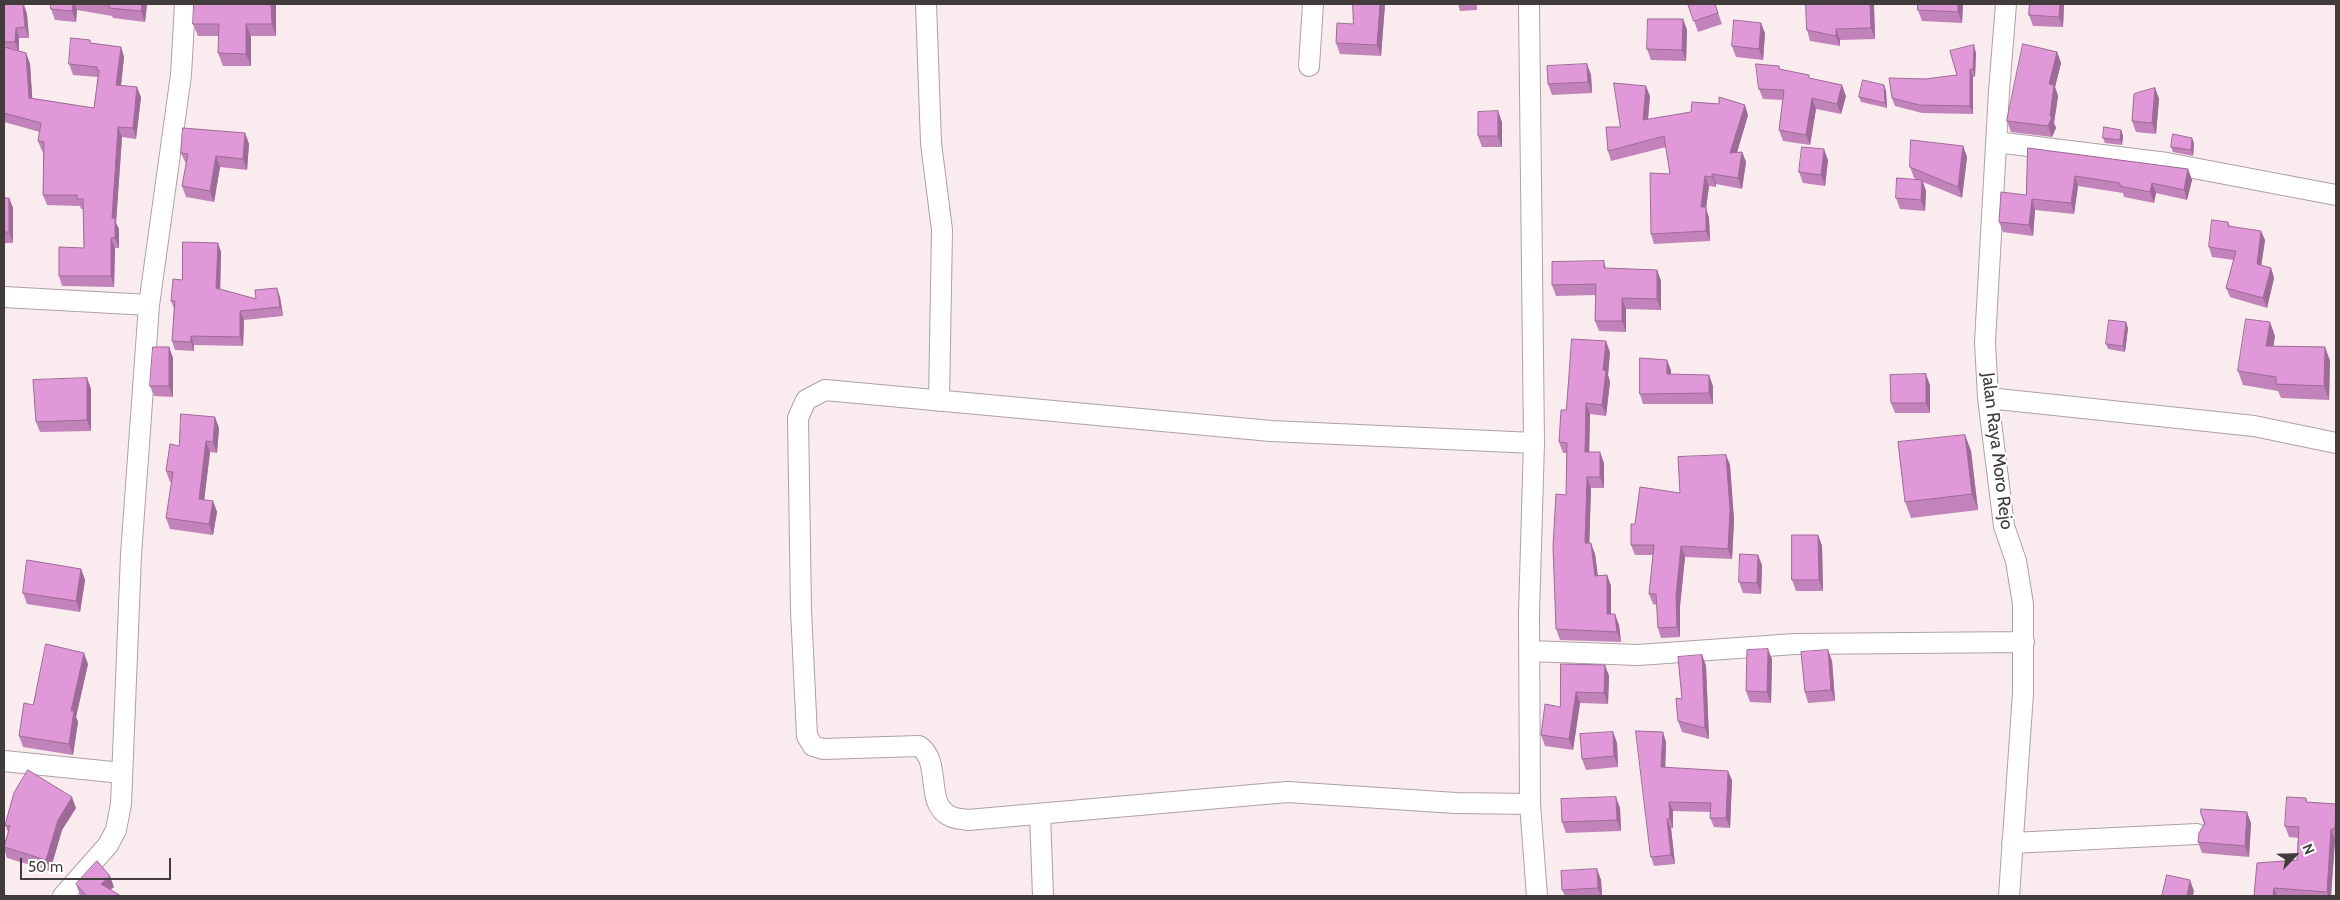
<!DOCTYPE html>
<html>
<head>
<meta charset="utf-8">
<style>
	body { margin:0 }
	#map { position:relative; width:2340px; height:900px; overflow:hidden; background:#f9ebee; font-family:Cabin,sans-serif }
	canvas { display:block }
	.frame { position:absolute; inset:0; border:5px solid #413b3c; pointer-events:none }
	.north { position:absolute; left:2270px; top:830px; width:50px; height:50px; -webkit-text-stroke:4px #fff; paint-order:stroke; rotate:66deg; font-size:14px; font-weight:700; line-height:20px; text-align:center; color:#413b3c }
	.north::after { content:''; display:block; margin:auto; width:18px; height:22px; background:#413b3c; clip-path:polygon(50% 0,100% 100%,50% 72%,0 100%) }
	.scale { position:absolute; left:20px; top:858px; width:151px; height:22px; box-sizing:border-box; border:2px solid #413b3c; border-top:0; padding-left:6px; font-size:15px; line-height:18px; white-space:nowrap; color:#413b3c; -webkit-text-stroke:4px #fff; paint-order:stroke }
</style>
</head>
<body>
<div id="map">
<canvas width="2340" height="900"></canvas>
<div class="frame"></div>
<div class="north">N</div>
<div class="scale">50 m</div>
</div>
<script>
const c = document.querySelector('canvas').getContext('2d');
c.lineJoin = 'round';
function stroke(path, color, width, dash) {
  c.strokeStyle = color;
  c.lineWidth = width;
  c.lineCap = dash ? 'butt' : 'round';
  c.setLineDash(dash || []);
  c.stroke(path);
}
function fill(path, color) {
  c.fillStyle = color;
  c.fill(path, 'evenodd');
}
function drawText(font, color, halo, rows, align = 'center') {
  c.font = font + ' Cabin,sans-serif';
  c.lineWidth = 4;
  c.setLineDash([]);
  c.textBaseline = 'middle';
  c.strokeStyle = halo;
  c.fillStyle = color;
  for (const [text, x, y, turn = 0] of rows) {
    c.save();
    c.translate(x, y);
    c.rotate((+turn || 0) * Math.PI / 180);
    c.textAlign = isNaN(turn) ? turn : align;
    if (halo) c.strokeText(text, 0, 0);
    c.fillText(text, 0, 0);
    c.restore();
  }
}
const street = new Path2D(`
	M926,4L931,143L942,230L939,401
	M1529,4L1534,443L1529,614L1530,804L1537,896
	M2006,4L1999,91L1985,342L1988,398L2004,526L2016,561L2023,604V693L2009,896
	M1309,66L1313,4
	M1996,142L2167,163L2336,195
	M4,297L149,305
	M1988,398L2254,426L2336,443
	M1529,651L1638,655L1795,644L2024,642
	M4,761L122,773
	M1530,804L1456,803L1287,792L968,820C963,819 957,819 952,817C923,806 943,762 919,746L823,749L813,746L807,736L801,610L798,418L806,400L825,390L1271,431L1534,443
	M1040,814L1043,896
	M2012,843L2197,834
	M63,896L108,845L116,830L121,804L131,555L149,305L181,75L185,4`);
const wall = new Path2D(`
	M24,4L27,14L29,38H19V51L26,53L30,64L32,98L94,108L98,77L73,75L69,64L90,40L91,43L121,47L124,57L121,85L141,97L136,139L122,137L116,223L119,229V248H115L114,287L62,286L59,276L84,248L83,209H81L80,206L47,205L43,195V152L42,151L38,141L40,132L4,122V47L6,48L4,42Z
	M51,4H147L145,22L113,18L112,16L77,10L76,22L55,20L51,9Z
	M276,4V36H251V66H223L218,53L219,36H198L193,24Z
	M1353,4H1385L1381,56L1340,54L1336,43L1353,24Z
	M1458,4H1477V10L1460,11Z
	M1688,4H1715L1722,24L1698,32Z
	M1806,4H1895L1874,5L1875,39L1840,40V46L1810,41L1807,30Z
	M1918,4H1963L1962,23L1922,21L1918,10Z
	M2030,4H2064L2063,27L2033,26L2029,15Z
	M1683,19L1687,30L1686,61L1651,60L1647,49Z
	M1765,33L1763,60L1736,57L1732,46Z
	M2057,52L2061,63L2055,87L2058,96L2054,123L2056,128L2052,137L2011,132L2007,121Z
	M1976,53L1975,77H1973V114L1922,113L1895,106L1892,98L1925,79L1957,75Z
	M1587,64L1591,75L1592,93L1552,95L1548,84Z
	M1779,66L1780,69L1810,78L1846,96L1841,114L1816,109L1810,145L1783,141L1779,130L1783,100L1763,99L1759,89Z
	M1884,85L1886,91L1887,108L1861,102L1859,97Z
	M2155,88L2159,99L2156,134L2136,132L2132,121Z
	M1650,96L1648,119L1748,115L1737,152H1742L1746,162L1742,189L1716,184V187L1709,186L1706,208L1709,218L1710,241L1654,244L1651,234L1670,174L1666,147L1611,161L1608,151L1620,127Z
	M1502,122V147H1482L1478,136Z
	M2121,130L2123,136L2122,145L2105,143L2103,138Z
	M245,133L249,144L247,170L220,167L214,202L186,197L182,186L186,164L181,153Z
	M2194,143L2193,156L2173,152L2171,147Z
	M1963,146L1967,157L1962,198L1923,182L1926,191L1925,211L1900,209L1896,198L1918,180L1914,178L1910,167Z
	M2028,148L2188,169L2192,180L2187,200L2156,193L2154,203L2124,197L2123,193L2078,186L2074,214L2035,210L2033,236L2003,232L1999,222L2026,195Z
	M1828,160L1825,186L1803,183L1799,172Z
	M4,198H9L13,208V243H4Z
	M2228,222L2230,226L2265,240L2261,266L2271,268L2274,278L2267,308L2230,297L2226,288L2234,260L2212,257L2209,247Z
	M218,243L221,252L220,289L256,299L280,297L283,316L244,320L243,346L194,345V351L175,350L172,341L174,309L171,301L182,280Z
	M1604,261L1606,268L1657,270L1661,281V310L1626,309V332L1599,331L1595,321L1596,295L1556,296L1552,285Z
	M2128,328L2125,352L2108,349L2106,344Z
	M2275,336L2273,346L2325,347L2330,361L2329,400L2281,398L2278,391L2243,385L2238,371Z
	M169,347L173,358V397L154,396L150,386Z
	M1610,352L1608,375L1610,382L1606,416L1590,414L1589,452L1604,463V488H1591L1589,543L1595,554L1598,576L1607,575L1611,586V614L1619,625L1621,642L1560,640L1556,629L1566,495L1567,453H1563L1559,442L1566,410Z
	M1671,370V374L1713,386V404H1643L1640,394Z
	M87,378L91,389V431L40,432L36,422Z
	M1930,385V413H1895L1891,403Z
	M219,428L217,453L210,452L204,500L213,501L217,512L213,535L170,529L166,518L172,482H170L166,471L179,446Z
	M1965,435L1971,451L1978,510L1911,518L1905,502Z
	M1726,455L1730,465L1734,520L1732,559L1685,557L1680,606V637L1661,638L1658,628L1657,605L1653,604L1649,594L1653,555H1635L1631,545L1635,524L1680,493Z
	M1818,535L1822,546L1823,591H1796L1792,580Z
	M1762,565L1761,594L1743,593L1739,582Z
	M81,569L85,580L80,612L27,604L23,593Z
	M1828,650L1832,661L1835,701L1808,703L1805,692Z
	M1702,655L1706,666L1709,739L1682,732L1678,721L1682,699Z
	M1772,659L1771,703L1750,702L1746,691Z
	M88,664L76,717L78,722L73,755L23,747L19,736L33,705Z
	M1605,665L1609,676L1608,704L1580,703L1573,750L1545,746L1541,735L1560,707Z
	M1613,732L1617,743L1618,767L1586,770L1582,759Z
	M1666,742L1665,767L1732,780L1730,828L1714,827L1710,818V812L1673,811V828H1671L1675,864L1654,866L1651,857Z
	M2306,798L2307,802L2336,804V840H2335L2331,896H2254L2297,860L2298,838L2289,837L2285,826Z
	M76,808L62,830L50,871L7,858L4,848V845L8,832L5,825Z
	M1620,808L1621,831L1566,833L1562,822Z
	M2201,814L2251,823L2249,857L2202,853L2198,842L2204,824Z
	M1597,869L1601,880L1602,896H1565L1562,890Z
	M76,884L114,887L110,890L121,896H82L80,895Z`);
const shadedWall = new Path2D(`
	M23,4L27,14L29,38L25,27Z
	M73,4H75L77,10L76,22L72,11Z
	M142,4H147L145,22L141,11Z
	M271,4H276V36L272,24Z
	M1380,4H1385L1381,56L1377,45Z
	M1870,4H1873L1874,5L1875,39L1871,28Z
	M1958,4H1963L1962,23L1958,12Z
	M2060,4H2064L2063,27L2059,17Z
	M1683,19L1687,30L1686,61L1682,50Z
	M1761,23L1765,33L1763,60L1759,49Z
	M246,24L251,36V66L246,54Z
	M16,28L19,38V53L15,42Z
	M1836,29L1840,40V46L1836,36Z
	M1974,45L1976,53L1975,77L1973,70Z
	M121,47L124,57L120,95L116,85Z
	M2057,52L2061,63L2055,87L2058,96L2054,123L2056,128L2052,137L2048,126L2050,116L2049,84Z
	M26,53L30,64L33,108L29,98Z
	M1587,64L1591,75L1592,93L1588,82Z
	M1970,69L1973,77V114L1970,106Z
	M1842,85L1846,96L1841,114L1837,104Z
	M1884,85L1886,91L1887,108L1885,103Z
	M1646,86L1650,96L1647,130L1643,120Z
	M137,87L141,97L136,139L133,128Z
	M2155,88L2159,99L2156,134L2152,123Z
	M1812,98L1816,109L1810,145L1806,135Z
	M1745,105L1748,115L1734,163L1730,153Z
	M1498,111L1502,122V147L1498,136Z
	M118,127L122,137L116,223L119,229V248L115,238L112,218Z
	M2121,130L2123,136L2122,145L2120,140Z
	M245,133L249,144L247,170L243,159Z
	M2192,138L2194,143L2193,156L2191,150Z
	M1963,146L1967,157L1962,198L1958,187Z
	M1824,149L1828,160L1825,186L1821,175Z
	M1742,152L1746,162L1742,189L1738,178Z
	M216,156L220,167L214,202L210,191Z
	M2188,169L2192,180L2187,200L2184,190Z
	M1712,174L1716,184V187L1712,177Z
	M1705,176L1709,186L1706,208L1709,218L1710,241L1706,231L1701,207Z
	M2075,176L2078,186L2074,214L2071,203Z
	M1922,180L1926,191L1925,211L1921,200Z
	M2152,183L2156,193L2154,203L2150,192Z
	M9,198L13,208V243L9,232Z
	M2032,199L2035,210L2033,236L2029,225Z
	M2261,231L2265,240L2260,274L2257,264Z
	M111,238L115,248L114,287L111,276Z
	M218,243L221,252L220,297L216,288Z
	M2271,268L2274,278L2267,308L2263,298Z
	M1657,270L1661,281V310L1657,299Z
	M277,288L280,297L283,316L280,307Z
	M1622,298L1626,309V332L1622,321Z
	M240,311L244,320L243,346L240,337Z
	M2126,322L2128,328L2125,352L2123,346Z
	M2270,322L2275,336L2271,360L2266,346Z
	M191,336L194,345V351L191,342Z
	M1606,341L1610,352L1608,375L1610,382L1606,416L1602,405L1603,370Z
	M169,347L173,358V397L169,386Z
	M2325,347L2330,361L2329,400L2324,386Z
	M1667,360L1671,370V385L1667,374Z
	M1926,374L1930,385V413L1926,403Z
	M1709,375L1713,386V404L1709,393Z
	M87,378L91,389V431L87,420Z
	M1586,403L1590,414L1589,463L1585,452Z
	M215,417L219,428L217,453L213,442Z
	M1965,435L1971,451L1978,510L1972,494Z
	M206,441L210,452L203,510L199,499Z
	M1600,452L1604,463V488L1600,477Z
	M1726,455L1730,465L1734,520L1732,559L1728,549Z
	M1587,477L1591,488L1589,554L1585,543Z
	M213,501L217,512L213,535L209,524Z
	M1818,535L1822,546L1823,591L1819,580Z
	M1591,543L1595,554L1599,587L1595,576Z
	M1681,546L1685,557L1680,606V637L1677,627L1676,596Z
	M1758,555L1762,565L1761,594L1757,583Z
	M81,569L85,580L80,612L76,601Z
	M1607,575L1611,586V625L1607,614Z
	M1615,614L1619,625L1621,642L1617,632Z
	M1768,649L1772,659L1771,703L1767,692Z
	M1828,650L1832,661L1835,701L1831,690Z
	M84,653L88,664L76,717L78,722L73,755L69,744L71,711Z
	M1702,655L1706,666L1709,739L1705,728Z
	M1605,665L1609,676L1608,704L1604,693Z
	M1576,692L1580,703L1573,750L1569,739Z
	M1613,732L1617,743L1618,767L1614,756Z
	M1663,732L1666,742L1665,776L1661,767Z
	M1728,771L1732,780L1730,828L1726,818Z
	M72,797L76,808L62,830L50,871L46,860L58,820Z
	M1616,797L1620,808L1621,831L1617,820Z
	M1669,802L1673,811V828L1670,819Z
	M2336,804V833L2335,829Z
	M2247,812L2251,823L2249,857L2245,846Z
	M1667,819L1671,828L1675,864L1671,855Z
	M2331,829L2335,840L2331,896H2328L2327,892Z
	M1597,869L1601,880L1602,896H1601L1598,888Z
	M110,876L114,887L105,894L101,884Z
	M2190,880L2194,891L2193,896H2187Z
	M2274,888L2277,896H2273Z`);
const building = new Path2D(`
	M4,4H23L25,27L16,28L15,42H4Z
	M51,4H73L72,11L51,9Z
	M99,4H142L141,11L109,8V5Z
	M194,4H271L272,24H246V54L218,53L219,24H193Z
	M1353,4H1380L1377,45L1336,43L1337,23L1353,24Z
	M1688,4H1715L1718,13L1694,21Z
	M1806,4H1870L1871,28L1836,29V36L1807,30Z
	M1918,4H1958V12L1918,10Z
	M2030,4H2060L2059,17L2029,15Z
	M1648,19H1683L1682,50L1647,49Z
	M1734,20L1761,23L1759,49L1732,46Z
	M71,38L90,40V43L121,47L116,85L137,87L133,128L118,127L112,218H115V238H111V276H59V247L84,248L83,199H77V195H43L44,142L38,141L41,123L4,113V47L26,53L29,98L94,108L99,70H96L97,67L69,64Z
	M2023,44L2057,52L2049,84L2054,85L2050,116L2052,117L2048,126L2007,121Z
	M1974,45L1973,70L1970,69V106L1919,105L1892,98L1889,78L1925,79L1957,75L1950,51Z
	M1587,64L1588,82L1548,84L1547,66Z
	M1756,64L1779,66V69L1809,75V78L1842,85L1837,104L1812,98L1806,135L1779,130L1784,90L1759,89Z
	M1863,80L1884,85L1885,103L1859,97Z
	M1614,83L1646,86L1643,120L1691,112L1692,102L1719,104V97L1745,105L1730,153L1742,152L1738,178L1712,174V177L1705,176L1701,207H1706V231L1651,234L1650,173L1670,174L1664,136L1608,151L1606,127H1620Z
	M2155,88L2152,123L2132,121L2134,94Z
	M1498,111V136H1478V112Z
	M2104,127L2121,130L2120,140L2103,138Z
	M183,128L245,133L243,159L216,156L210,191L182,186L188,154L181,153Z
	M2173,134L2192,138L2191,150L2171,147Z
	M1911,140L1963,146L1958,187L1910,167Z
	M1802,147L1824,149L1821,175L1799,172Z
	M2028,148L2188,169L2184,190L2152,183L2150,192L2120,186V183L2075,176L2071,203L2032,199L2029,225L1999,222L2001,192L2026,195Z
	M1897,178L1922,180L1921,200L1896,198Z
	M4,198H9V232H4Z
	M2212,220L2228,222V226L2261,231L2257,264L2271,268L2263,298L2226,288L2236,251L2209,247Z
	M183,242L218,243L216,288L256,299L255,290L277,288L280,307L240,311V337L191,336V342L172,341L175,301H171L173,279L182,280Z
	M1604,261V268L1657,270V299L1622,298V321H1595L1596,284L1552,285V262Z
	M2246,319L2270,322L2266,346L2325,347L2324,386L2276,384V377L2238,371Z
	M2109,320L2126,322L2123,346L2106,344Z
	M1572,339L1606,341L1603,370L1606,371L1602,405L1586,403L1585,452H1600V477H1587L1585,543H1591L1595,576L1607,575V614H1615L1617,632L1556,629L1553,547L1556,494L1566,495L1567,443L1559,442L1561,410H1566Z
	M153,347H169V386H150Z
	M1640,358L1667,360V374L1709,375V393L1640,394Z
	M1926,374V403H1891L1890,375Z
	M87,378V420L36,422L33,380Z
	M181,414L215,417L213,442L206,441L199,499L213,501L209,524L166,518L173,472L166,471L170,444L179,446Z
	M1965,435L1972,494L1905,502L1898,442Z
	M1726,455L1730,510L1728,549L1681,546L1676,596L1677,627L1658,628L1656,594H1649L1654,545H1631V524H1635L1640,487L1680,493L1678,457Z
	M1792,535H1818L1819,580H1792Z
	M1740,554L1758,555L1757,583L1739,582Z
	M27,560L81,569L76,601L23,593Z
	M46,644L84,653L71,711H74L69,744L19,736L24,703L33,705Z
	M1768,649L1767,692L1746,691L1747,650Z
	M1828,650L1831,690L1805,692L1801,652Z
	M1702,655L1705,728L1678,721L1676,698L1682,699L1678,657Z
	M1561,664L1605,665L1604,693L1576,692L1569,739L1541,735L1545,704L1560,707Z
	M1636,731L1663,732L1661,767L1728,771L1726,818H1710L1711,803L1669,802L1670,819H1667L1671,855L1651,857Z
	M1613,732L1614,756L1582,759L1580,734Z
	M28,770L72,797L58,820L46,860L4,847L10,826L5,825L14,793Z
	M1616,797L1617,820L1562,822L1561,799Z
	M2287,797L2306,798V802L2336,804L2335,829H2331L2327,892L2274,888L2273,896H2254L2257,863L2297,860L2299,827L2285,826Z
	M2201,809L2247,812L2245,846L2198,842L2199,833L2205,823L2201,814Z
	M97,861L110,876L101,884L121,896H87L76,884Z
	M1597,869L1598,888L1562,890L1561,871Z
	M2167,875L2190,880L2187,896H2162Z`);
const streetNames = [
	["Jalan Raya Moro Rejo",1997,451,83]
];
stroke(street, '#aea1a4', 22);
stroke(street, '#fff', 20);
fill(wall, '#c283ba');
fill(shadedWall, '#9e6a97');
fill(building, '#e198d8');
stroke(building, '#9e6a97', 1);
drawText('18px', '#413b3c', '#fff', streetNames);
</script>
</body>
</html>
